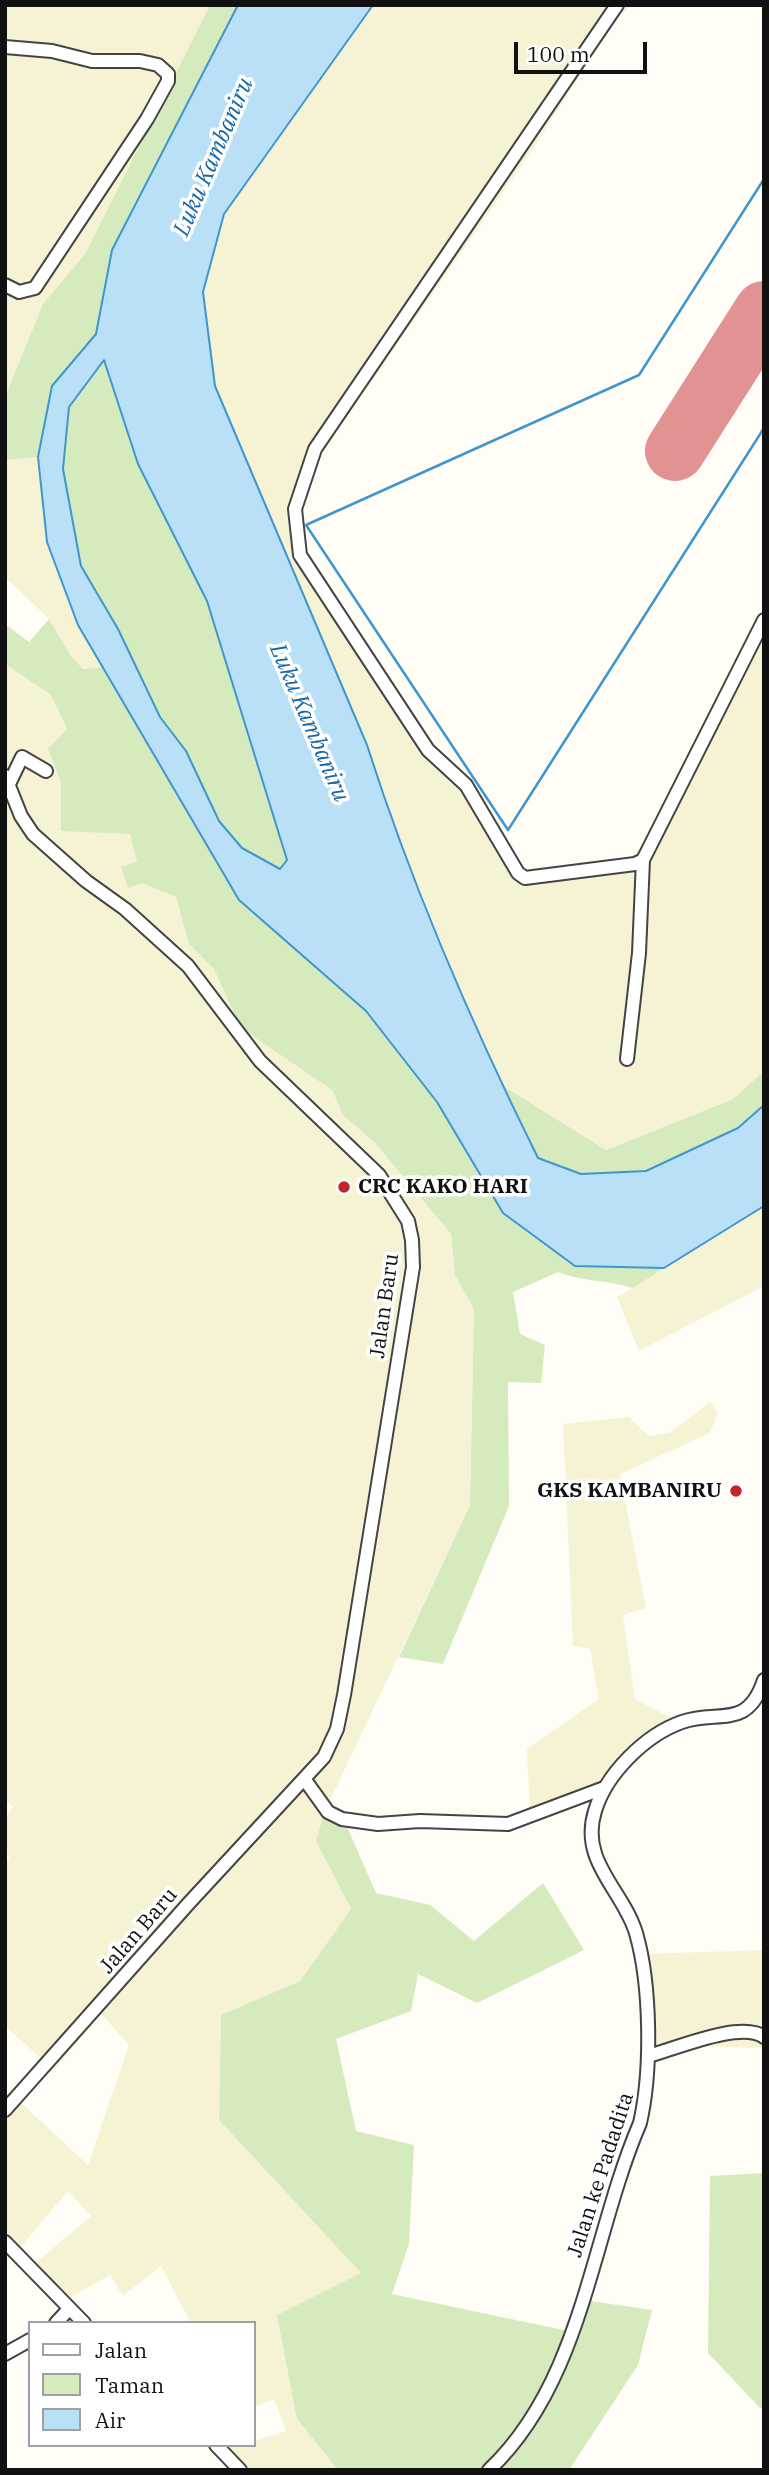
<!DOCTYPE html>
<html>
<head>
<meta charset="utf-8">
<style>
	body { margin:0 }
	#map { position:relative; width:769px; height:2475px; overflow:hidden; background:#fffdf5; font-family:"IBM Plex Serif",serif }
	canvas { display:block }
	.frame { position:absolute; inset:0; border:7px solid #111; pointer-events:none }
	.legend { position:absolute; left:28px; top:2321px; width:228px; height:126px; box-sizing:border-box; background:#fff; border:2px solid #a0a0a0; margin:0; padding:9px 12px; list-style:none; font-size:21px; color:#111 }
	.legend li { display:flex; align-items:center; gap:14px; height:35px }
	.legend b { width:35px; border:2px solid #a0a0a0 }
	.scale { position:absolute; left:514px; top:42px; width:133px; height:32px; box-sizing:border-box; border:4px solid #111; border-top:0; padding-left:9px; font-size:21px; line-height:24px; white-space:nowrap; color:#111; -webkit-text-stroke:5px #fff; paint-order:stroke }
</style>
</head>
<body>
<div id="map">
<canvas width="769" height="2475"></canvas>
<div class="frame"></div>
<ul class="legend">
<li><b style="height:9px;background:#fff"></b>Jalan</li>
<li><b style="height:19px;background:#d5ebbd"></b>Taman</li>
<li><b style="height:19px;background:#b9e0f7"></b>Air</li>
</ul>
<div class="scale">100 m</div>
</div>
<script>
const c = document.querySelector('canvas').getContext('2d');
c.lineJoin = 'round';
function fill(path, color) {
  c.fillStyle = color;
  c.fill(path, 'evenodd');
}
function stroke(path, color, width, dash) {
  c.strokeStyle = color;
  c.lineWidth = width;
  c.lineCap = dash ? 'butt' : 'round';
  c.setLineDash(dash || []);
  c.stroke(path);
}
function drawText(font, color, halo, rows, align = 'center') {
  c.font = font + ' "IBM Plex Serif",serif';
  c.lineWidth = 7;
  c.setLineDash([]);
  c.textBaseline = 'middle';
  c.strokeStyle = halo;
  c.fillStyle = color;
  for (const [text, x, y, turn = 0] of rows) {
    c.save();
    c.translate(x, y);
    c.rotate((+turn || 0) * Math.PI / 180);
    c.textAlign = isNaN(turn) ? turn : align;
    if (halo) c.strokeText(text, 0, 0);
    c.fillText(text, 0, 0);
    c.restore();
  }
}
const farmland = new Path2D(`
	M5,5H210L85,254L43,304L5,397Z
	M373,5H632L614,21L529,155L322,452L304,501L300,526L302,550L433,751L469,783L524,875L640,857L764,608V1071L733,1099L606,1150L502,1085L482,1045L384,798L367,744L215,386L203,292L224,214Z
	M38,457L47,542L78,625L103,667L83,669L71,656L49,619L5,577V460Z
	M5,664L51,695L67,729L49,749L61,782L62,830L130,834L142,883L176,897L189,944L214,969L241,1027L332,1090L343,1115L376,1144L451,1234L455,1275L474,1308L470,1505L324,1813L316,1841L351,1909L300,1981L221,2015L219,2120L361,2273L297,2419L338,2470H235L212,2445H254V2441L286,2431L274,2399L254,2407V2323H191L161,2266L123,2296L110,2275L69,2298L60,2307L25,2272L91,2216L68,2191L12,2257L5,2251V2118L20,2102L88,2165L129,2045L101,2014L54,2070L5,2026V1863L10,1856L5,1852V1818L13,1807L5,1800Z
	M764,1206V1286L639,1351L617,1297Z
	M710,1402L718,1413L710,1433L620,1474L646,1608L623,1615L635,1699L681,1723L645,1747L610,1790L530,1819L527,1749L599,1699L590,1649L573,1646L563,1424L629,1417L648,1436L671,1432Z
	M764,1950V2048L651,2045L643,1954Z`);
const green = new Path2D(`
	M210,5H238L112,250L96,334L52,386L38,457L5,460V397L43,304L85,254Z
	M104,360L138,464L207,601L287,861L280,869L242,848L219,821L186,751L160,717L118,629L81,566L63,469L69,407Z
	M49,619L71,656L83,669L103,667L239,900L366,1011L575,1266L664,1268L633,1288C609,1280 581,1282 558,1272L513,1292L520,1334L545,1345L541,1383L508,1382L509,1506L443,1664L399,1657L470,1505L474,1309L455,1275L451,1234L376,1144L343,1115L332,1090L241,1028L214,969L189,944L176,897L142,883L128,888L121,867L137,862L130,834L61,831V782L48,749L67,729L51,695L5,664V624L29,642Z
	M764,1071V1105L738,1128L646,1171L581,1174L538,1158L502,1085L606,1150L733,1099Z
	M324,1813L345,1822L376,1893L430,1905L474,1941L543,1883L584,1950L477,2003L418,1974L411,2011L336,2039L356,2131L414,2145L409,2244L392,2294L573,2332L584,2300L652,2310L638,2365L569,2470H338L297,2419L277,2315L361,2273L219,2120L221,2015L300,1981L351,1909L316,1841Z
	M764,2173V2407L760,2408L708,2353L710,2176Z`);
const water = new Path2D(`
	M238,5H373L224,214L203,292L215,386L367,745C412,886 472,1025 538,1158L581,1174L646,1171L738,1128L764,1105V1206L664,1268L575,1266L503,1213L437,1102L366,1011L239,900L78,625L47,542L38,457L52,386L96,334L112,250ZM104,360L138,464L207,601L287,860L280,869L242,848L219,821L186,751L160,717L118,629L81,566L63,469L69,407Z`);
const stream = new Path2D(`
	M764,179L639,375L306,525L508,830L764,428`);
const runway = new Path2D(`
	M675,451L764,311`);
const minor = new Path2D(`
	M617,5L315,449L295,509L300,555L428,750L466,785L518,873L525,878L635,864L643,860L764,620
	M5,47L52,51L92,61H140L158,65L168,74V81L147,119L35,288L19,292L5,285
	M5,776L21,816L33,834L86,881L125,909L188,966L260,1061L379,1175L408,1221L412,1240L413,1267L344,1695L337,1729L324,1757L189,1903L5,2110
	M9,784L22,757L46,771
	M627,1059L639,953L643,860
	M305,1780L328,1812L342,1819L378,1824L420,1821L508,1824L604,1788
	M648,2056C675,2049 741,2020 764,2037
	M5,2242L84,2323
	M56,2323L69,2309
	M5,2354L30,2340
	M216,2445L240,2470
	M489,2470C583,2381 591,2237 640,2123C652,2071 651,1985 636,1933C623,1890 579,1861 595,1811C606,1774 645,1735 682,1722C718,1709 747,1731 764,1680`);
const markers = [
	[344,1187,7,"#c4262e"],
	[736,1491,7,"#c4262e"]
];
const poiNames = [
	["CRC KAKO HARI",358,1187],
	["GKS KAMBANIRU",722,1491,"right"]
];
const streetNames = [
	["Jalan Baru",385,1306,-82],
	["Jalan Baru",139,1931,-49],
	["Jalan ke Padadita",601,2175,-72]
];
const waterNames = [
	["Luku Kambaniru",214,157,-67],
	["Luku Kambaniru",309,723,67]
];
fill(farmland, '#f6f3d4');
fill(green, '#d5ebbd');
fill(water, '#b9e0f7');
stroke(water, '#3f96cf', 2);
stroke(stream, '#3f96cf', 2.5);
stroke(runway, '#e29292', 60);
stroke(minor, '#444', 16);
stroke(minor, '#fff', 12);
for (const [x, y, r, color] of markers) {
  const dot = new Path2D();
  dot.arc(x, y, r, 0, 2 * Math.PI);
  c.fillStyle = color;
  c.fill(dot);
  stroke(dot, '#fff', 2.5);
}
drawText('bold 21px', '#111', '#fff', poiNames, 'left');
drawText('21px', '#111', '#fff', streetNames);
drawText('italic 23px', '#1768a6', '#fff', waterNames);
</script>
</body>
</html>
